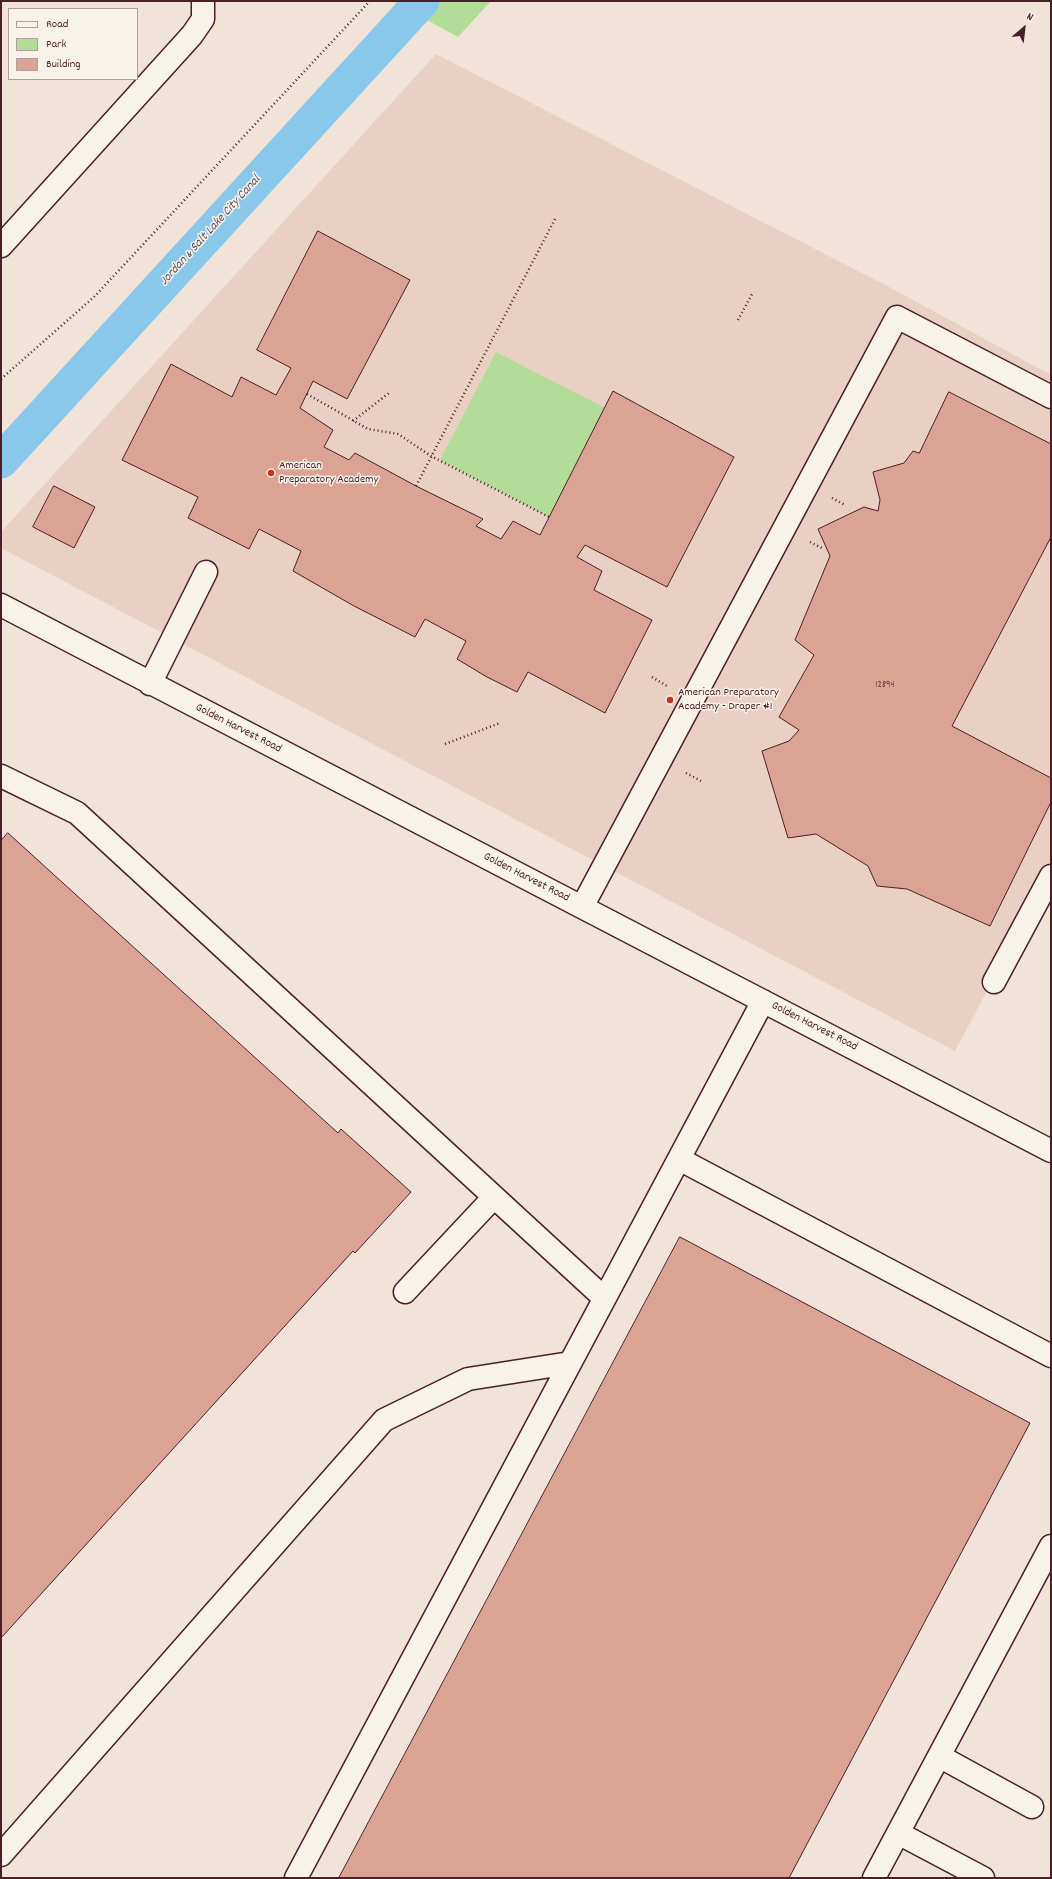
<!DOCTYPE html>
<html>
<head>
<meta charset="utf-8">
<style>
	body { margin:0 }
	#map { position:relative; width:1052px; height:1879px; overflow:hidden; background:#f1e3d7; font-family:Dekko,sans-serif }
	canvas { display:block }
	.frame { position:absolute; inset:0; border:2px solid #4a1f2b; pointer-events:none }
	.legend { position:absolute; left:8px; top:8px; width:130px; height:72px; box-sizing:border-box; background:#f7f3e8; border:1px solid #b29e9c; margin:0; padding:5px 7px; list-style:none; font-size:12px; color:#4a1f2b }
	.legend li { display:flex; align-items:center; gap:8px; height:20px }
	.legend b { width:20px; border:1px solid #b29e9c }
	.north { position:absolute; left:1004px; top:8px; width:40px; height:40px; -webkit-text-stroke:3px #f7f3e8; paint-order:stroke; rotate:28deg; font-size:11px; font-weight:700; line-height:16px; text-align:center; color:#4a1f2b }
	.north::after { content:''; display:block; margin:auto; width:14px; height:18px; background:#4a1f2b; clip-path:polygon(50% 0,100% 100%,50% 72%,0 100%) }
</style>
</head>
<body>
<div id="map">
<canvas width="1052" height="1879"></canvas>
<div class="frame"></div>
<ul class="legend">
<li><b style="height:5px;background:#f7f3e8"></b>Road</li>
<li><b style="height:11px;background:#b4dc99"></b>Park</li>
<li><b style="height:11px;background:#daa393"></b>Building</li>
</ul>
<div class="north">N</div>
</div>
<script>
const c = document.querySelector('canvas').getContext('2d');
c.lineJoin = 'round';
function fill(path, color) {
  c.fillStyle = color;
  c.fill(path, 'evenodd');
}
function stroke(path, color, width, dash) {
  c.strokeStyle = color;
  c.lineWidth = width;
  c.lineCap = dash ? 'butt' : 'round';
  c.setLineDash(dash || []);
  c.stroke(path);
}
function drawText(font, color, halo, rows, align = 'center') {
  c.font = font + ' Dekko,sans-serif';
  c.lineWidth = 3;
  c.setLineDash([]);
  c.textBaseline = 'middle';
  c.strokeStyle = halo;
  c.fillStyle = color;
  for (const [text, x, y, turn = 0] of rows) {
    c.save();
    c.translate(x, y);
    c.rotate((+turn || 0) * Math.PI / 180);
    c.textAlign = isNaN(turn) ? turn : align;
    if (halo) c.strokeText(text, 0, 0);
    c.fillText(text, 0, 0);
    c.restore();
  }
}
const built = new Path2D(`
	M436,54L889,287L1051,375V871L955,1051L1,548V532Z`);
const green = new Path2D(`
	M392,1H491L458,37Z
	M496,352L605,408L549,517L440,460Z`);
const canal = new Path2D(`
	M1,461L422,1`);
const building = new Path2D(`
	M318,231L410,280L347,399L313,381L300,408L333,430L324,447L349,460L355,453L416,486L483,519L476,526L501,539L513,521L540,535L613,391L734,457L667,587L585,545L577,557L602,571L594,590L652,620L605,713L528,672L517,692L487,677L457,659L466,641L425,619L415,637L354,606L293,571L301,551L259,529L249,549L188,518L198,497L122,460L171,364L232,397L241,377L276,395L291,368L257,350Z
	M949,392L1051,444V537L952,726L1051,778V802L990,926L907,889L877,886L868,866L816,834L788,838L762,751L789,741L799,730L779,717L814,655L795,640L830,556L818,529L864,507L878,511L880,500L873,472L904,463L913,451L919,453Z
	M54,486L95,507L74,548L33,527Z
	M8,833L338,1133L341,1129L411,1192L355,1253L353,1251L1,1638V841Z
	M680,1237L1030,1423L789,1878H339Z`);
const path = new Path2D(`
	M738,320L752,294
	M1,379L94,297L370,1
	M307,394L368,429L398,434L431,456L549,517
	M353,421L389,393
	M416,486L555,219
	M832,498L845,505
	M810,542L822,548
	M652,677L667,686
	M445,744L500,723
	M686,773L701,781`);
const minor = new Path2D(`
	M1,246L192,35L203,19V1
	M1,605L1051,1151
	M150,684L206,572
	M1,776L77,813L604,1298
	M582,907L897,317L1051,397
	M994,982L1051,876
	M679,1159L1051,1356
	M405,1292L494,1197
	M939,1756L1032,1807
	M898,1833L1051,1546
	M1,1855L384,1420L468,1379L570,1363
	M296,1878L763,1001
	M874,1878L898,1833L983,1878`);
const markers = [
	[271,473,4,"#c8321e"],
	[670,700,4,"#c8321e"]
];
const numberNames = [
	["12894",885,686]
];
const poiNames = [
	["American",279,466],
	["Preparatory Academy",279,480],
	["American Preparatory",678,693],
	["Academy - Draper #1",678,707]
];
const streetNames = [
	["Golden Harvest Road",238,729,27],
	["Golden Harvest Road",526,878,27],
	["Golden Harvest Road",814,1027,27]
];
const waterNames = [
	["Jordan & Salt Lake City Canal",211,231,-48]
];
fill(built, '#ead0c3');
fill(green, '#b4dc99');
stroke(canal, '#8ac8eb', 35);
fill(building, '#daa393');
stroke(building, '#4a1f2b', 1);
stroke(minor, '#4a1f2b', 25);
stroke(path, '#4a1f2b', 2.5, [1, 3]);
stroke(minor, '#f7f3e8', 22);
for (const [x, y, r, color] of markers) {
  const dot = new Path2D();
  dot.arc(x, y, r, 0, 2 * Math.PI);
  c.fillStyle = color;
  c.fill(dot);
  stroke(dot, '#f7f3e8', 1.5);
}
drawText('10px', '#6e4045', null, numberNames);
drawText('12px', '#4a1f2b', '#f7f3e8', poiNames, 'left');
drawText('12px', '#4a1f2b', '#f7f3e8', streetNames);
drawText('italic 13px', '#5d5265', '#f7f3e8', waterNames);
</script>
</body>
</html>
